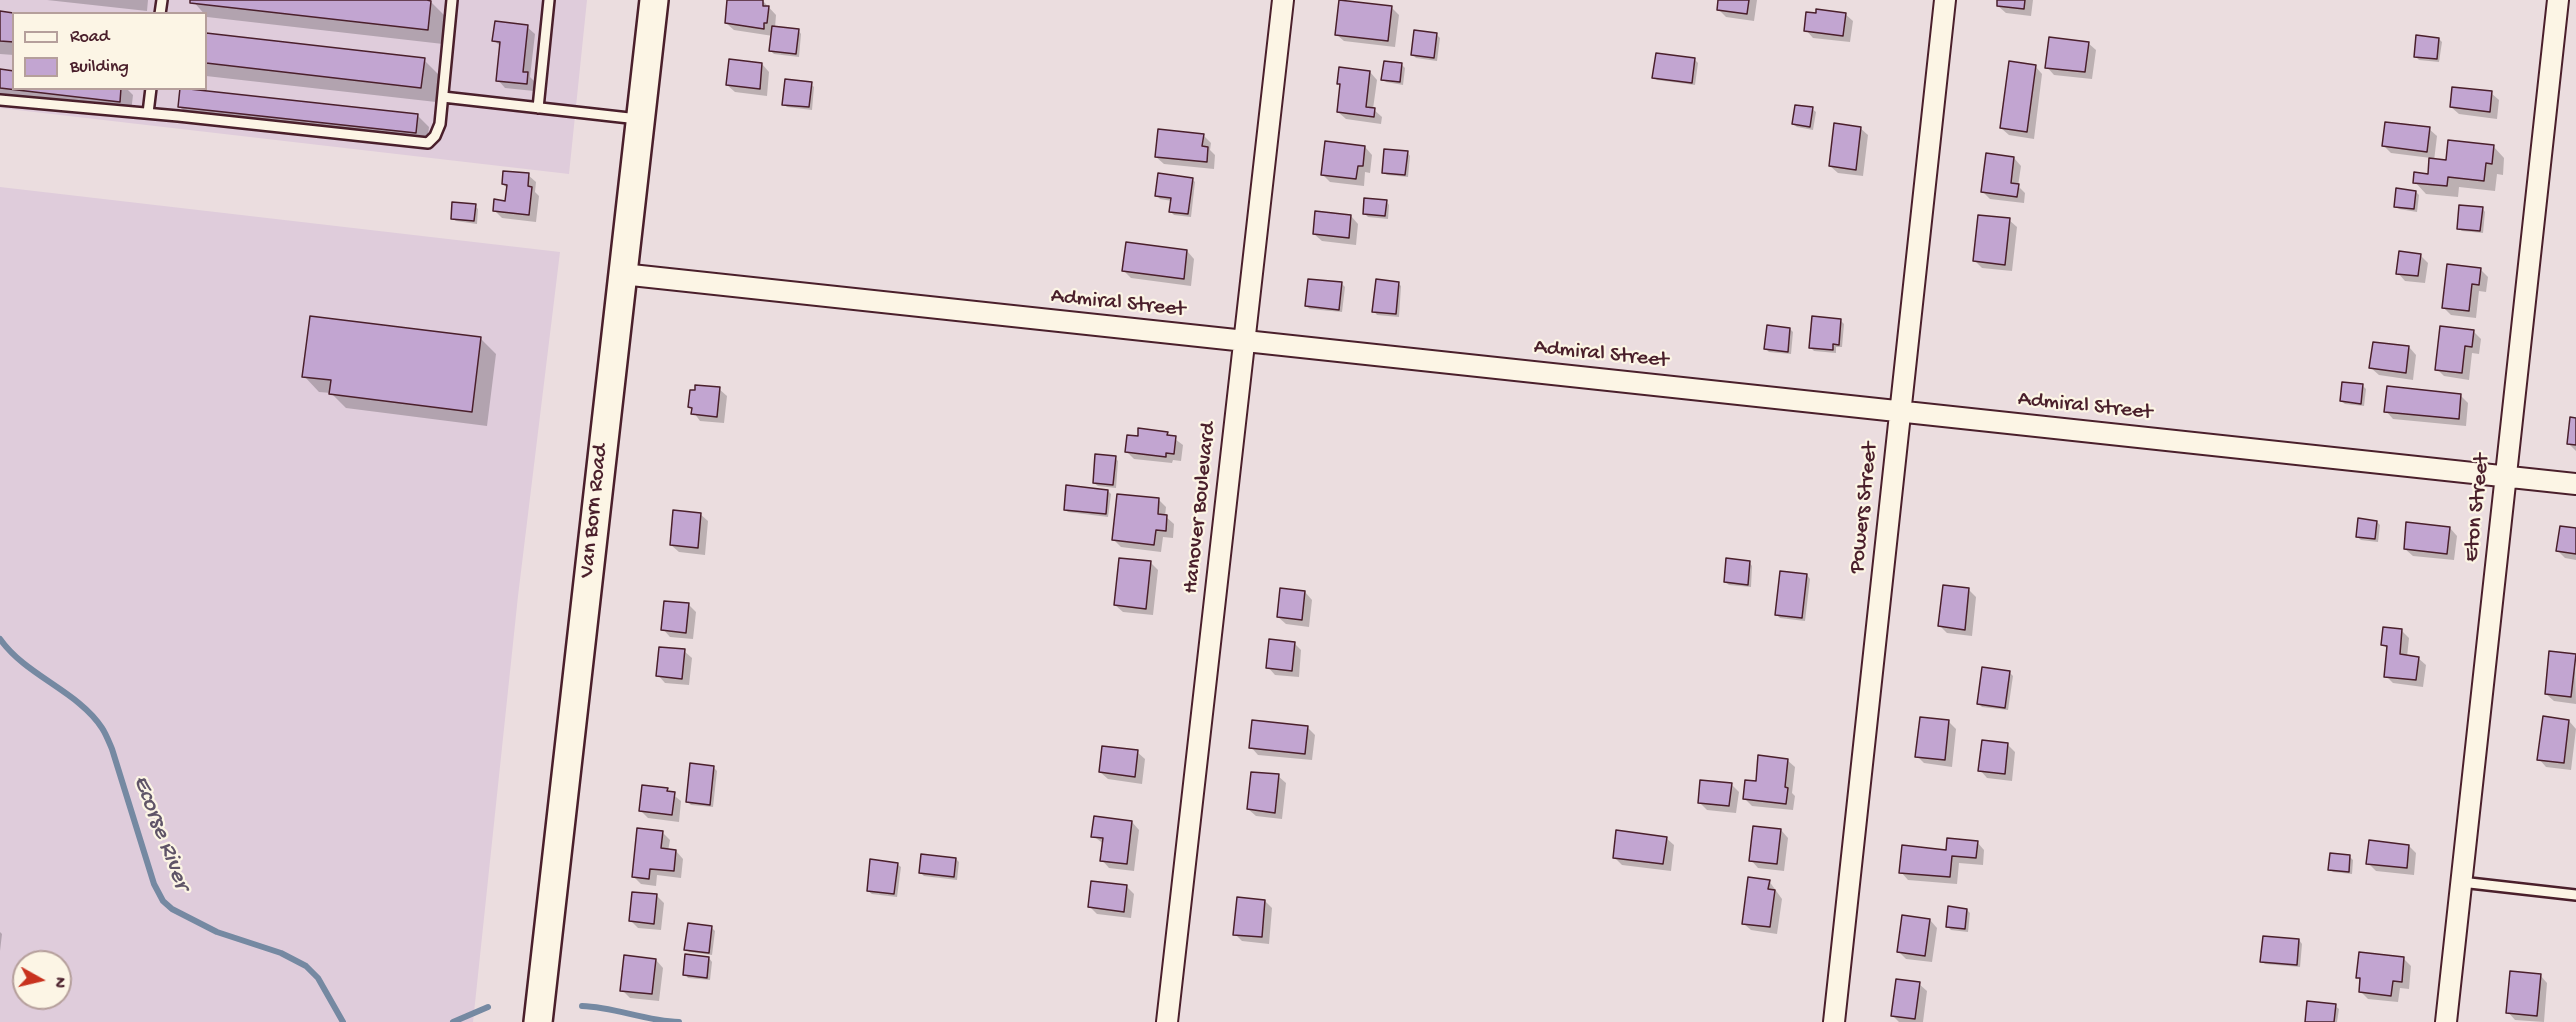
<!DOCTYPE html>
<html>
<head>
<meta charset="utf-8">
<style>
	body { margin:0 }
	#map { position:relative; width:2576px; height:1022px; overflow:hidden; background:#ebdddf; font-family:"Gochi Hand",sans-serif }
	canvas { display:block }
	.legend { position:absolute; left:12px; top:12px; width:195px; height:78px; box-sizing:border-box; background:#fcf5e5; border:2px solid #b59f9b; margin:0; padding:8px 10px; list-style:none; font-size:18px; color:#4a1f2b }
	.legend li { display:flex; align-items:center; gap:12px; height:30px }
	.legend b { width:30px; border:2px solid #b59f9b }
	.north { position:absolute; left:12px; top:950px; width:60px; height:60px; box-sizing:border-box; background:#fcf5e5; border:2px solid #b59f9b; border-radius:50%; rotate:98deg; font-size:16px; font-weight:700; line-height:24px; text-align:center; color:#4a1f2b }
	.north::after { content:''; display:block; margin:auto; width:21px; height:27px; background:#c8321e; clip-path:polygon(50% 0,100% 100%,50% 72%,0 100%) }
</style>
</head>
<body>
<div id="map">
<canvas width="2576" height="1022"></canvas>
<ul class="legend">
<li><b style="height:8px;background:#fcf5e5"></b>Road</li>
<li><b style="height:16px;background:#c2a5d1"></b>Building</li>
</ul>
<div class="north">N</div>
</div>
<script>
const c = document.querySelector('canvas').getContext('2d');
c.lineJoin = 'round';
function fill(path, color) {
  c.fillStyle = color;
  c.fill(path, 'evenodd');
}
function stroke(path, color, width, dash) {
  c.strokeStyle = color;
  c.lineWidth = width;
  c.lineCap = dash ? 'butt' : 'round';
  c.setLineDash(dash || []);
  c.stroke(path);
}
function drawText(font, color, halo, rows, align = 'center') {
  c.font = font + ' "Gochi Hand",sans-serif';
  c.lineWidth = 4.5;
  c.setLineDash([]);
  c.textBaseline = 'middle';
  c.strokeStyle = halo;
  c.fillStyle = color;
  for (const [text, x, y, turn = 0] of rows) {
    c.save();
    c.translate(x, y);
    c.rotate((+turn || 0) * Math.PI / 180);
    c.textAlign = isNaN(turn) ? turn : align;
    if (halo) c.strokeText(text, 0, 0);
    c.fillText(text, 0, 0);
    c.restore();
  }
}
const built = new Path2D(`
	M0,0H587L569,174L0,108ZM14,14H206V88H14Z
	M0,187L560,252L518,596L473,1022H0ZM24,962H60V998H24Z`);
const shadow = new Path2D(`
	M47,0H148L147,11Z
	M192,0L431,2L446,17L443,44L207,17Z
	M728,0L763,1L776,15L775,28L798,30L801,34L799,57L774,54L771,51L773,36L734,30L726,23Z
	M1719,0H1757L1754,21L1726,17L1718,9Z
	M1999,0H2033L2031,16L2006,13L1998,6Z
	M1391,7L1399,15L1395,47L1344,41L1336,34Z
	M0,13L14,14V55L0,54Z
	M1845,14L1853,21L1850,42L1813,38L1806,30L1817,15Z
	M527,27L535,34L530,77L534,81V91L505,88L498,80L501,47L494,40Z
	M206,35L424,60L439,75L436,102L206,76Z
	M1437,35L1440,38L1437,61L1416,58L1413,55Z
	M2439,39L2442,42L2439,62L2419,60L2415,56Z
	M2088,43L2096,50L2092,79L2054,75L2047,67Z
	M1694,59L1698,63L1695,85L1657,80L1654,77Z
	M762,64L769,72L767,96L735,92L727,85Z
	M1402,65L1405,68L1403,85L1386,82L1383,79Z
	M2035,66L2042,74L2034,139L2009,135L2001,128Z
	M0,71L14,88H126L133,95L131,112L0,98Z
	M1370,72L1377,80L1373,109L1382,117L1381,124L1346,119L1338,112L1341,86L1338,83Z
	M811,84L814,87L812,110L787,107L784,104Z
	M2491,93L2499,100L2497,119L2459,114L2451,107Z
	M180,107L418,116L429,127L427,144L191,118Z
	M1812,109L1816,112L1813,130L1797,127L1793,124Z
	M1860,128L1868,135L1863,176L1838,173L1830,166Z
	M2429,129L2437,136L2434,161L2448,162L2493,146L2504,158L2503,175L2497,174L2495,191L2459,187L2458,197L2426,194L2415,182L2429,175L2431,158L2391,153L2384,146Z
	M1203,135L1211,143L1210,150L1215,155L1214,169L1164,164L1156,157Z
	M1365,147L1372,155L1370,173L1365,172L1364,186L1330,182L1322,174Z
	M1407,152L1410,156L1408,177L1387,175L1383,172Z
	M2014,158L2021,166L2018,186L2025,193L2024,203L1990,199L1983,192Z
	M528,175L536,182L535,192L539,196L536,222L502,218L494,210L506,202L508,189L503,184Z
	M1192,179L1195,182L1191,217L1174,215L1170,211L1172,201L1160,199L1157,196Z
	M2416,192L2419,195L2417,212L2399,209L2396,206Z
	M1386,201L1389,205L1388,219L1368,217L1364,213Z
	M475,206L478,209L477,224L456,221L452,218Z
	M2482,208L2485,212L2483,233L2462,231L2458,228Z
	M1351,216L1358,224L1356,245L1322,241L1314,234Z
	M2009,220L2017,227L2012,271L1982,268L1974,260Z
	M1187,251L1194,259L1191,286L1131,278L1124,271Z
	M2420,255L2428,263L2425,283L2405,281L2398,273Z
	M2480,269L2488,277L2486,292L2479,291L2476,318L2451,315L2444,308Z
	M1398,283L1401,286L1399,317L1377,315L1374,311Z
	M1342,284L1345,287L1342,312L1310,309L1306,306Z
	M1840,320L1844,324L1842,347H1836V353L1814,351L1810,347Z
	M1790,329L1793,332L1791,354L1769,352L1766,349Z
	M2473,331L2481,339L2479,354L2472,353L2469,380L2444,376L2437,369Z
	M481,339L496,354L487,426L346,408L331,393L319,392L304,376Z
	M2409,347L2416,355L2413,380L2379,375L2371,368Z
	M2363,386L2366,389L2364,406L2345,404L2341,401Z
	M719,389L727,396L724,423L700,421L690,407Z
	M2460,395L2468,403L2466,426L2393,419L2386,411Z
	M2576,419V451L2569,444Z
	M1167,433L1183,445L1181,461L1173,460L1172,463L1134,459L1126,451L1139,438Z
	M1115,458L1118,461L1116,488L1098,486L1094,483Z
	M1108,491L1111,494L1108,517L1068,512L1065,509Z
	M1159,500L1166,507L1165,516L1174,524L1173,538L1163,537L1161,552L1121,547L1114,540Z
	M700,514L708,521L705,555L679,552L671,545Z
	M2377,522L2380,525L2378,542L2361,540L2357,537Z
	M2450,528L2457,536L2454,560L2413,556L2405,549Z
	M2576,530V560L2565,558L2558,551Z
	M1150,562L1158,570L1153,615L1123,612L1115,605Z
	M1749,562L1752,566L1751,587L1729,585L1725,582Z
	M1807,575L1810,579L1805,621L1780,618L1777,615Z
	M1969,590L1976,597L1972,636L1947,633L1940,626Z
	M1305,592L1312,600L1309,627L1286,624L1278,617Z
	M689,605L696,612L693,639L670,637L663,629Z
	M2402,631L2409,638L2407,657L2418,658L2426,665L2423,687L2393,683L2386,676L2388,650L2383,644Z
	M1294,643L1301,650L1299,677L1275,675L1268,667Z
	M684,651L692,658L689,685L665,683L658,675Z
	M2575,655L2576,704L2554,701L2546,694Z
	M2009,672L2013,676L2008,710L1982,707L1978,703Z
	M2569,721L2576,729L2571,770L2546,767L2539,759Z
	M1949,722L1956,729L1952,767L1924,763L1917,756Z
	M1307,727L1315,735L1312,760L1258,755L1251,747Z
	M2008,745L2015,752L2012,781L1987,778L1980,770Z
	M1137,752L1145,759L1142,784L1108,779L1100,772Z
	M1787,760L1795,767L1792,793L1795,796L1793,810L1752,806L1744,798L1757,783Z
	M713,767L717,771L713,807L691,805L688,802Z
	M1278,776L1286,783L1282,819L1256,816L1248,809Z
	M1731,784L1739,792L1736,813L1707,810L1699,802Z
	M667,790L681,801L679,822L648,818L641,811Z
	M1132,822L1139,830L1134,871L1109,868L1102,860L1104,844L1093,836Z
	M1781,830L1788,838L1784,871L1758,868L1751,860Z
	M662,832L670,840L668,851H676L683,859L681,878L657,875L656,886L641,884L634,877Z
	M1666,838L1674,845L1671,871L1622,865L1614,857Z
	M1977,842L1984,850L1983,865L1959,863L1957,884L1908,880L1901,872L1948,851Z
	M2409,846L2416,853L2414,875L2376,871L2368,863Z
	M2350,857L2353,860L2352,874L2333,872L2330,869Z
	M956,859L959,862L957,880L924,876L921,873Z
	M897,864L901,867L897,897L872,894L868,891Z
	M1769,881L1782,899L1777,934L1751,930L1743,923Z
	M1126,886L1134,894L1131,918L1097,914L1090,907Z
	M657,896L664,903L661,930L638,928L630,920Z
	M1265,901L1272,908L1269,944L1242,941L1235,934Z
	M1967,910L1970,913L1968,932L1951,930L1947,926Z
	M1930,920L1937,928L1932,962L1906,959L1898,951Z
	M712,928L715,931L712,955L689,952L686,949Z
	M0,932L2,934L0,951Z
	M2299,940L2302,944L2300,967L2265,964L2262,961Z
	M709,958L712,962L710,980L688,978L685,974Z
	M2404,959L2411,966L2409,989L2400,988L2398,1002L2368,999L2360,991L2361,981L2357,977Z
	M656,960L663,968L659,1001L630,998L622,990Z
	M2540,975L2547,983L2544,1022L2515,1020L2508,1012Z
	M1919,984L1927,991L1923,1022H1899L1892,1015Z
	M2335,1006L2339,1009L2337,1022H2307Z`);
const stream = new Path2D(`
	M0,639C26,676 78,691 102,728C106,734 109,742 112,749L154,884L163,901L172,909L217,932L281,953L306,966L318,978L343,1022
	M582,1006C615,1007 645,1021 679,1022
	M453,1022L488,1007`);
const building = new Path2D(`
	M190,0H427L431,1L428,30L190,3Z
	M727,0H763V6H769L767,23H764V29L725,23Z
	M1339,0L1392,6L1388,41L1335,35Z
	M1718,0H1749L1747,14L1717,10Z
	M1997,0H2025L2024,9L1997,6Z
	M1816,9L1846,13L1843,36L1804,31L1806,12L1816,13Z
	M0,11L20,14H14V42L0,41Z
	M495,21L528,25L523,72H528L527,84L496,81L500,42L492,41Z
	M772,26L799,29L796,54L769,51Z
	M1414,30L1437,33L1434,58L1411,55Z
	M206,33L425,58L421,88L206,63Z
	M2416,35L2439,38L2437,59L2414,57Z
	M2049,37L2089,42L2085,72L2045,68Z
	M1656,53L1695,58L1692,83L1652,78Z
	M729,59L762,63L760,89L726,85Z
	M1384,61L1402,63L1400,82L1381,80Z
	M2009,61L2036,65L2027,132L2000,128Z
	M1339,67L1370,71L1366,107L1375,108L1374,117L1337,112L1340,84H1337Z
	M0,69L14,71V88H121L120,102L0,88Z
	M785,79L812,82L809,107L782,105Z
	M2452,87L2492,91L2490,112L2450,107Z
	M180,88L418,114L416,133L178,107Z
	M1795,105L1813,107L1810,127L1792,124Z
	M2385,122L2430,127L2427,152L2382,146Z
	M1834,123L1861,127L1856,170L1829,166Z
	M1158,129L1204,134L1202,146L1208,147L1207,162L1155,157Z
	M2448,140L2494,145L2492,164L2486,163L2484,181L2448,177L2447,186L2413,183L2414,172L2428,174L2429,158L2446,160Z
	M1325,141L1365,146L1363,166H1358L1356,179L1321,175Z
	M1384,149L1408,151L1405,175L1382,173Z
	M1986,153L2014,157L2011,183L2019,184L2017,197L1981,192Z
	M503,171L529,173L528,186L532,187L529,215L493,211L494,199L505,201L507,185L502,184Z
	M1158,173L1193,178L1188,214L1169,212L1171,198L1155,196Z
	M2396,188L2416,191L2414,209L2394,207Z
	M1364,198L1387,200L1385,216L1363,214Z
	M452,202L476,204L474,221L451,219Z
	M2459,205L2483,207L2480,231L2457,229Z
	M1315,211L1351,215L1349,238L1313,234Z
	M1978,215L2010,218L2005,265L1973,261Z
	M1126,242L1187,250L1184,279L1122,271Z
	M2399,251L2421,254L2418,276L2396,274Z
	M2447,264L2481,268L2479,285L2472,284L2469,311L2442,308Z
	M1308,279L1342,282L1339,310L1305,306Z
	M1376,279L1399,282L1396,314L1372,312Z
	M310,316L481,337L472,412L329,394L331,380L302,377Z
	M1812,316L1841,319L1839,345L1833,344V350L1809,348Z
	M1767,325L1790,328L1788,352L1764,349Z
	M2440,326L2474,330L2472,347L2465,346L2462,373L2435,370Z
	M2373,342L2409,346L2406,373L2369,368Z
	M2342,382L2363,384L2361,404L2340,401Z
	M695,385L720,387L717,417L691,414L692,408L688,407L690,390H695Z
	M2387,386L2461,394L2459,419L2384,412Z
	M2570,417L2576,418V445L2567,444Z
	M1138,428L1168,432L1167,435L1176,436L1174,454L1166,453V457L1125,452L1127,435L1138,436Z
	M1095,454L1116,456L1113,485L1093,483Z
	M1066,485L1108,490L1106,514L1064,510Z
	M1117,494L1159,498L1158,514L1167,515L1166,531L1156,530L1154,545L1112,540Z
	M673,510L701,513L698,548L670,545Z
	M2358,518L2377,521L2375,539L2356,537Z
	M2406,522L2450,527L2447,554L2404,549Z
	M2560,526L2576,528V554L2556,551Z
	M1119,558L1151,561L1146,609L1114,605Z
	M1726,558L1750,561L1748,585L1724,582Z
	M1780,571L1807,574L1802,618L1775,615Z
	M1943,585L1969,588L1965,630L1938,626Z
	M1280,588L1305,591L1302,620L1277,617Z
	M664,601L689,603L686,633L661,630Z
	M2383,627L2402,629L2400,654L2419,657L2416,680L2384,677L2387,646L2381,645Z
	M1269,639L1295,642L1292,671L1266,668Z
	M659,647L685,649L682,679L656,676Z
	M2549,651L2576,654L2571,697L2545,694Z
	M1982,667L2010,671L2005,708L1977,704Z
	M2543,716L2569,720L2564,763L2537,760Z
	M1920,717L1949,720L1945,760L1915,757Z
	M1252,720L1308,726L1305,754L1249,748Z
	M1982,740L2008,743L2005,774L1978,771Z
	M1102,746L1138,750L1135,777L1099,772Z
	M1758,755L1788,759L1785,787L1788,788L1786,804L1743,799L1745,780L1756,781Z
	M690,763L714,766L710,805L686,802Z
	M1251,772L1279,774L1275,813L1247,809Z
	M1700,780L1732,783L1729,806L1698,803Z
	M642,785L668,788L667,791L675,792L672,815L639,811Z
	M1094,816L1132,821L1127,864L1100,861L1103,838L1091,837Z
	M1753,826L1781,829L1777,864L1749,861Z
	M637,828L663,831L661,848L676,850L674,871L650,869L649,879L632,877Z
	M1616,830L1667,837L1663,864L1613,858Z
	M1947,838L1978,841L1976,858L1952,856L1950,877L1899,873L1902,845L1946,850Z
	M2369,840L2409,845L2407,868L2366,864Z
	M2330,853L2350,855L2349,872L2328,870Z
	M921,854L956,858L954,877L919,873Z
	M870,859L898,863L894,894L867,891Z
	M1748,877L1770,880L1768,889L1775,890L1770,927L1742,924Z
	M1091,881L1127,885L1124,912L1088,907Z
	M632,892L657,894L654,924L629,921Z
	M1237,897L1265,900L1262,937L1233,935Z
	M1948,906L1967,909L1965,929L1946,927Z
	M1902,915L1930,919L1925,956L1897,952Z
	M688,923L712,926L709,953L684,950Z
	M2263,936L2299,939L2297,965L2260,962Z
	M2359,952L2404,957L2402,982L2393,981L2391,996L2359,992L2360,978H2356Z
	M685,954L709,957L707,978L683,975Z
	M624,955L656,959L652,994L620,991Z
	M2510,971L2541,974L2537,1016L2506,1013Z
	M1896,979L1920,982L1915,1019L1891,1016Z
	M2307,1001L2336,1004L2334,1022H2305Z`);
const service = new Path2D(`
	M160,14L162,0
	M443,97L638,119
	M0,100L178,116L428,143L435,136L440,124L452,0
	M538,108L549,0
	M148,113L151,88
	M2461,882L2576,895`);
const minor = new Path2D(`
	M622,274L2576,484
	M1167,1022L1283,0
	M1834,1022L1945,0
	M2446,1022L2558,0`);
const secondary = new Path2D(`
	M538,1022L654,0`);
const streetNames = [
	["Admiral Street",1118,304,6],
	["Admiral Street",1601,355,6],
	["Admiral Street",2085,407,6],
	["Hanover Boulevard",1201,508,-84],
	["Powers Street",1865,508,-84],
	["Eton Street",2478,508,-84],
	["Van Born Road",595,511,-84]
];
const waterNames = [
	["Ecorse River",160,833,69]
];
fill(built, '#dfccdb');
fill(shadow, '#0003');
stroke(stream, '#7589a2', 6);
fill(building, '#c2a5d1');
stroke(building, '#4a1f2b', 1.5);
stroke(service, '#4a1f2b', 14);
stroke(minor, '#4a1f2b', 24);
stroke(secondary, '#4a1f2b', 32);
stroke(service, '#fcf5e5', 9);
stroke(minor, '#fcf5e5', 20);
stroke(secondary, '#fcf5e5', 27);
drawText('22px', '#4a1f2b', '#fcf5e5', streetNames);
drawText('italic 24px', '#5f5467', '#fcf5e5', waterNames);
</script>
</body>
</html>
